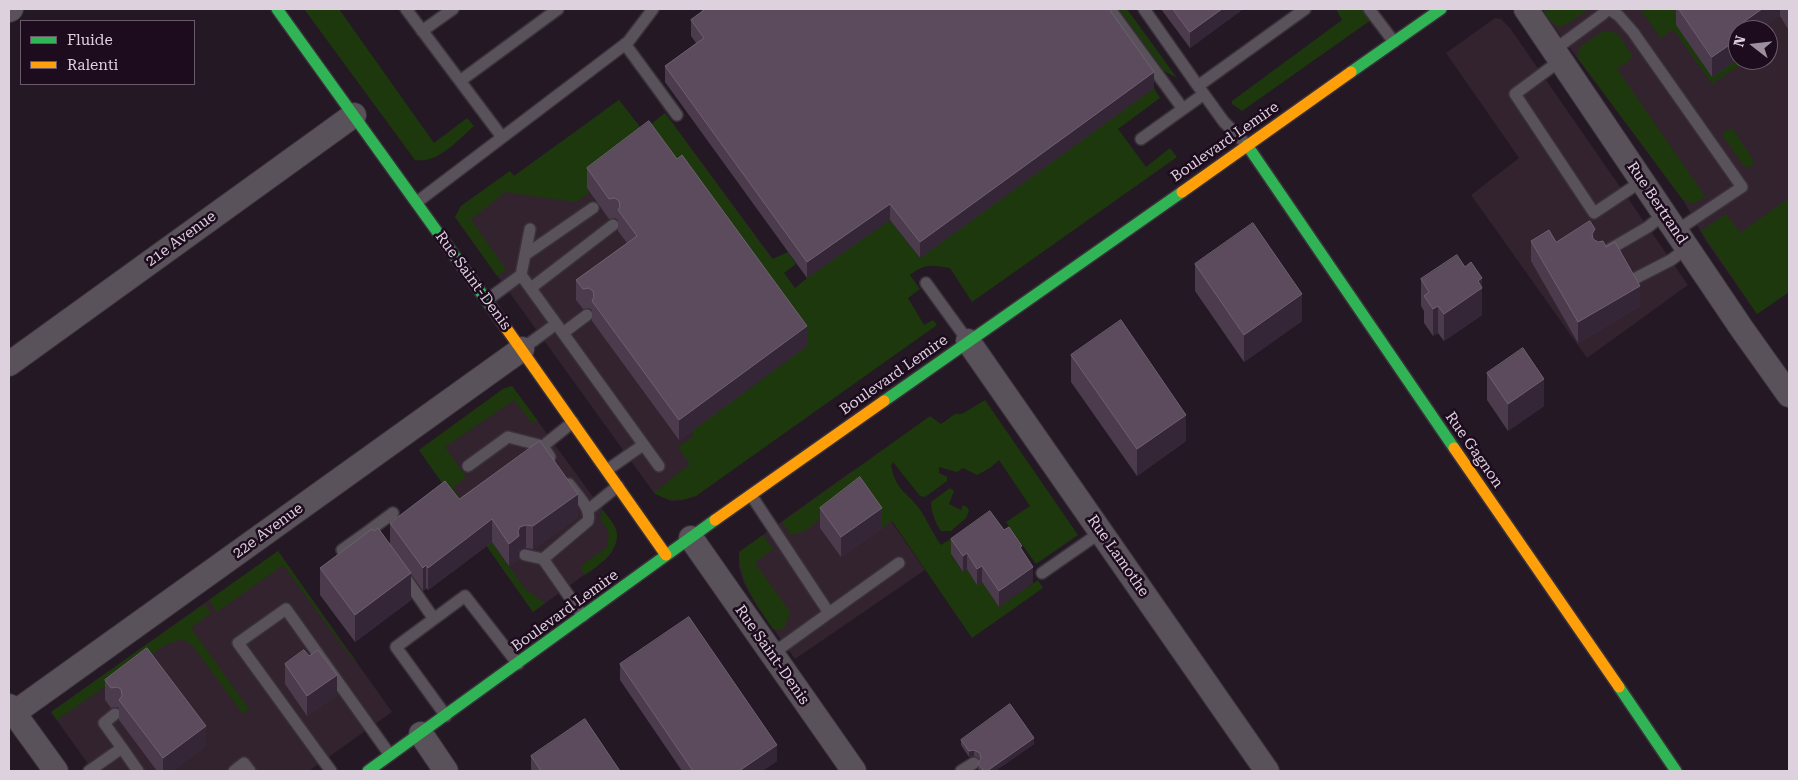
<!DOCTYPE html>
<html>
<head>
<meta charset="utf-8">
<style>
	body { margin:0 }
	#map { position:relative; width:1798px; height:780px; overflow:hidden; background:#231824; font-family:"Roboto Serif",serif }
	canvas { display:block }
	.frame { position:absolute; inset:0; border:10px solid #ded1de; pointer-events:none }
	.legend { position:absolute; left:20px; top:20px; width:175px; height:65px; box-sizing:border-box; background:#1d0b1e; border:1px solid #6a5a6b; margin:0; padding:6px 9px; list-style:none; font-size:15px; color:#ded1de }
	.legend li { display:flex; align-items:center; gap:10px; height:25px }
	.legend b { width:25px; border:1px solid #6a5a6b }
	.north { position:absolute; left:1728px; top:20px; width:50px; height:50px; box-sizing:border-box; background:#1d0b1e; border:1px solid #6a5a6b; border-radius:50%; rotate:286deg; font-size:14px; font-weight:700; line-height:20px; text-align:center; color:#ded1de }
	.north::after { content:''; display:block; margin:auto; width:18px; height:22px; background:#9d909d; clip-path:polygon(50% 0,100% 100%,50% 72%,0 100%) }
</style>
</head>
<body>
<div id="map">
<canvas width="1798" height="780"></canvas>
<div class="frame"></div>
<ul class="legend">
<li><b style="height:6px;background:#30b455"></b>Fluide</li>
<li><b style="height:6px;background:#ff9f0a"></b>Ralenti</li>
</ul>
<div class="north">N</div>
</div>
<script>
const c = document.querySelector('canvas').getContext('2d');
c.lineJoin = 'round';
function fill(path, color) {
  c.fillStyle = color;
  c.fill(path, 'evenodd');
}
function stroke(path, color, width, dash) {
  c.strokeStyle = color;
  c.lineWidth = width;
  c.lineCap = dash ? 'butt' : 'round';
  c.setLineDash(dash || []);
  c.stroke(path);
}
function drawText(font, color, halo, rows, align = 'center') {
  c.font = font + ' "Roboto Serif",serif';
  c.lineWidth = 5;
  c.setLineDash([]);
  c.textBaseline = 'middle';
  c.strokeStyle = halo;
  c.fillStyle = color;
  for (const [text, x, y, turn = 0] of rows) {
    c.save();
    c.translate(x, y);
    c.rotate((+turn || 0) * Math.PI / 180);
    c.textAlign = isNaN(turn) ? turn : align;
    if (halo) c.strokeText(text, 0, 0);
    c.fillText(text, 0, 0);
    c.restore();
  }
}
const commercial = new Path2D(`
	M1543,9H1789V292L1757,314L1706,241L1683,200L1546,16ZM1738,30H1768V60H1738Z
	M1495,18L1501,19L1510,28L1688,285L1587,358L1471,195L1519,158L1446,53Z
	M619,100L643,131L665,113L795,289L696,496L683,500L671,501L654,493L455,217L461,206L510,171L514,176Z
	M512,386L615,527L616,536L612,552L606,559L533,612L419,450L503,389Z
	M855,469L925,570L795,659L757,606L744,583L739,567V552Z
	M278,551L392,712L309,771H93L51,712Z`);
const green = new Path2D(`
	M304,9H339L434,143L467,118L474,126C458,140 438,164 415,160Z
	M1119,9H1127L1177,78L1164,71Z
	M1336,9H1364L1371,20L1242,111L1232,104V101L1342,20Z
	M1543,9H1589L1568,23L1560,27C1551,23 1547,18 1543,9Z
	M1640,9H1686L1740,65L1712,84L1673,29L1661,38Z
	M1611,31L1618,34L1633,57L1617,69L1705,196L1694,204L1683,200L1577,57L1581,46L1602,32Z
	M1154,88L1160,98L1118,129L1146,167L1170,148L1177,157L972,302L950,268C931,265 926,263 910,275L920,289L908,298L924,325L933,320L937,325L696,496C680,501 669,502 654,493L690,464L678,447L694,436L691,432L807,346L587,188L590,192L576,202L506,192L471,219L506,270L497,276L455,217L461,206L510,171L514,176L619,100L643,131L665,113L772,259L788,252L796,264L784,273L795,288L807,278L890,220L920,258Z
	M1729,129H1733L1754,161L1752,165L1747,168L1744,166L1723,136V132Z
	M1789,198V292L1757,314L1701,231L1726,214L1740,233Z
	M512,386L538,421L531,422L514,400L445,447L466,477L453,488L525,589L545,603L533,612L419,450L503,389Z
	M985,400L1078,535L1036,564L1006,522L1030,506L999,460L990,468L977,475L963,468L957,472L939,467V473L947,477V481L925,497L920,496L893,462L891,466C897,493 907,491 921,511C928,522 933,534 941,545L984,517L991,527L951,555L963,572L967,569L982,582L999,607L1038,580L1043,588L972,638L892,521L882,528L825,515L805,531L791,535L782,522L930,416L941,424L955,414H962Z
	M950,488L954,491L949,504L961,510L963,505L967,507L969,511L966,518L951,531H941C936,524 931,512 931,502Z
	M602,509C606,514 611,520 614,525C626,546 600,565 585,575L581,569L582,565L607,547C610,535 609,530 601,521Z
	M763,535L773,549L755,563L790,612L784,628L781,630L773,629C756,603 740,583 739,552Z
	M278,551L348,651L354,658L352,659L283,565L217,612L209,600Z
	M204,604L211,613L191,628L249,709L243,714L192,645L182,639L165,645L57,720L51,712Z`);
const lane = new Path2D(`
	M406,9L502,137
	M1110,9L1183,109
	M1144,9L1198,86
	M1369,9L1394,42
	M1609,9L1619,16L1633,32L1742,187L1676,231
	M422,31L453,9
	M625,44L677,115
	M1554,50L1603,14L1608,9
	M1561,60L1515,94L1594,213L1642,181
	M460,81L558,9
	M1141,139L1204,94
	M1247,145L1224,122L1198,86L1305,9
	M417,202L628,42L653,9
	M530,229L521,275L659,466
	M1605,252L1648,227L1664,214
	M525,255L593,208
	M1636,278L1671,260L1687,248
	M926,283L968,341
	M531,288L613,225
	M487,300L521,275
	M563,333L587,315
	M522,349L556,324
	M550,457L543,446L573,422
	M468,466L508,437L543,446
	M607,470L643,445
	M569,484C576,494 592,508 588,521L543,559L583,616
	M751,495L829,613L772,654
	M588,510L618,486
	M379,542L370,530L393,513
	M342,550L370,530
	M525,555L543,559
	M402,573L434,619
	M1042,573L1101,532
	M829,613L899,563
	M115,714L104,723L122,748
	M446,716L396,647L465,596L518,664
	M89,771L122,748L138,771
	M234,771L244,763L250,771
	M331,771L238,643L286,609L390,755
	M961,771L974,763`);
const street = new Path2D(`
	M1526,9L1742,329L1789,395
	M9,10L11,9
	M968,341L1267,771
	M9,364L354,115
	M691,538L854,771
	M9,706L56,771
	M14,713L522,349
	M421,734L446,771`);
const fast = new Path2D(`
	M277,9L492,308
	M1351,72L1441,9
	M1247,145L1454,448
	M884,401L1182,192
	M1619,687L1676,771
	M368,771L715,520`);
const slow = new Path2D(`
	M1182,192L1351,72
	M492,308L666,555
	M1454,448L1619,687
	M715,520L884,401`);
const wall = new Path2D(`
	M701,9H1109L1154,88L920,258L890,220L807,278L665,82V66L696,43L691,36V20L702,11Z
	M1161,9H1243L1190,48Z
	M1676,9H1789L1788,29L1780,16L1738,30V59L1712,77L1676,25Z
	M587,168L807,346L679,440L592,321V310L589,308L583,309L576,300V280L627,243L618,231V220L615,218L609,219L587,188Z
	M1595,240L1640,306L1578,343L1531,261V241L1556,242Z
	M1195,264L1302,321L1244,362L1195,291Z
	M1465,267L1482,278V315L1444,341L1438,333L1433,336L1424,323V311L1421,306V279Z
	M1071,355L1186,441L1137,476L1071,382Z
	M1487,373L1544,406L1508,431L1487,400Z
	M459,499L578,517L533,549L526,548L520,550L519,551V559L509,566L492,542L428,590L426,588L423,591L411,574V600L355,642L320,595V568L374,531L390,544V523Z
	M820,508L882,528L841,557L820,528Z
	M1004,530L1022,550L1033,583L999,607L982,582L977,585L967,569L963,572L951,554V539Z
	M147,648L206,746L172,771H157L119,720V708L117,707L111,708L105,700V680Z
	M309,656L337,695L307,716L285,684V664Z
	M620,664L777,761L762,771H682L620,680Z
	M961,740L1034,744L995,771H980L978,769V764L980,759L974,756L969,757L961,745Z
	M531,756L620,771H531Z`);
const shadedWall = new Path2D(`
	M1222,9H1243L1190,48V32Z
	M1762,9H1780V16L1761,30H1742V23Z
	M1788,9H1789V28L1788,29Z
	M1738,33V59L1712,77V57Z
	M1154,72V88L920,258V242Z
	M890,204V220L807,278V262Z
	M1595,229V249L1592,234Z
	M1482,278V315L1444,341V314L1478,281Z
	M1640,286V306L1578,343V322Z
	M1302,294V321L1244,362V335Z
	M1438,306V333L1433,336V309Z
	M807,326V346L679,440V420Z
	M1544,379V406L1508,431V404Z
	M1186,415V441L1137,476V449Z
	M578,494V517L533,549V526Z
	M882,508V528L841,557V537Z
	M492,519V542L428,590V568Z
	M526,525V548L520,550L519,551V559L509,566V544L520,527Z
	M967,553V569L963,572V556Z
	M426,565V588L423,591V568Z
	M982,566V582L977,585V569Z
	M1033,567V583L999,607V591Z
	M411,573V600L355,642V615Z
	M337,675V695L307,716V696Z
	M206,726V746L172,771H163V758Z
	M1034,738V744L995,771H987Z
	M777,745V761L762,771H739Z
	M974,750V756L969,757V751Z`);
const building = new Path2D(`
	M706,9H1109L1154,72L920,242L890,204L807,262L665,66L704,38L691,20Z
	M1173,9H1222L1190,32Z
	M1679,9H1762L1742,23L1745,27L1742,30H1738V33L1735,35L1738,39L1712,57Z
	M649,121L677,159L682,155L807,326L679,420L592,301L594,297L593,291L589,288L583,289L576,280L637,236L618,210L620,207L619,201L615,198L609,199L587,168Z
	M1590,221L1595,229L1592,234L1593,239L1598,242L1603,241L1606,247L1615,242L1640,286L1578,322L1531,241L1549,230L1556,242Z
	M1253,223L1302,294L1244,335L1195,264Z
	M1457,255L1465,267L1471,262L1482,278L1478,281L1482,288L1444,314L1438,306L1433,309L1424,296L1429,292L1421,279Z
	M1121,320L1186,415L1137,449L1071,355Z
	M1523,348L1544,379L1508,404L1487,373Z
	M540,441L578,494L533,526L526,525L520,527L518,531L519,536L509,544L492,519L428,568L426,565L423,568L390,523L445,481L459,499Z
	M860,477L882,508L841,537L820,508Z
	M990,511L1004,530L1009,527L1022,546L1020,547L1033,567L999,591L982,566L977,569L967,553L963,556L951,539Z
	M378,528L411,573L355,615L320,568L372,529L374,531Z
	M689,617L777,745L739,771H693L620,664Z
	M147,648L206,726L163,758L119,700L122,696L121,689L117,687L111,688L105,680Z
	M304,650L309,656L318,650L337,675L307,696L285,664Z
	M1010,704L1034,738L987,771H984L978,764L981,758L980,753L974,750L969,751L961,740Z
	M585,719L620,771H541L531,756Z`);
const streetNames = [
	["Boulevard Lemire",1225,142,-35],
	["Rue Bertrand",1657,203,56],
	["21e Avenue",181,239,-36],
	["Rue Saint-Denis",473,281,54],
	["Boulevard Lemire",894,375,-35],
	["Rue Gagnon",1474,450,55],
	["22e Avenue",268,531,-36],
	["Rue Lamothe",1118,556,55],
	["Boulevard Lemire",565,611,-36],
	["Rue Saint-Denis",772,655,55]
];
fill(commercial, '#32232e');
fill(green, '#1e380d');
stroke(lane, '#3a323a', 14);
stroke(street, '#3a323a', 26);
stroke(fast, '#3a323a', 14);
stroke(slow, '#3a323a', 14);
stroke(lane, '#5a525b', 11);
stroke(street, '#5a525b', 24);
stroke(fast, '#30b455', 11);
stroke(slow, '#ff9f0a', 11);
fill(wall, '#4b3b4d');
fill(shadedWall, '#342636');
fill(building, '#5b4b5d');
stroke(building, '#6f6071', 1);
drawText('15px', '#ded1de', '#1d0b1e', streetNames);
</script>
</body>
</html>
